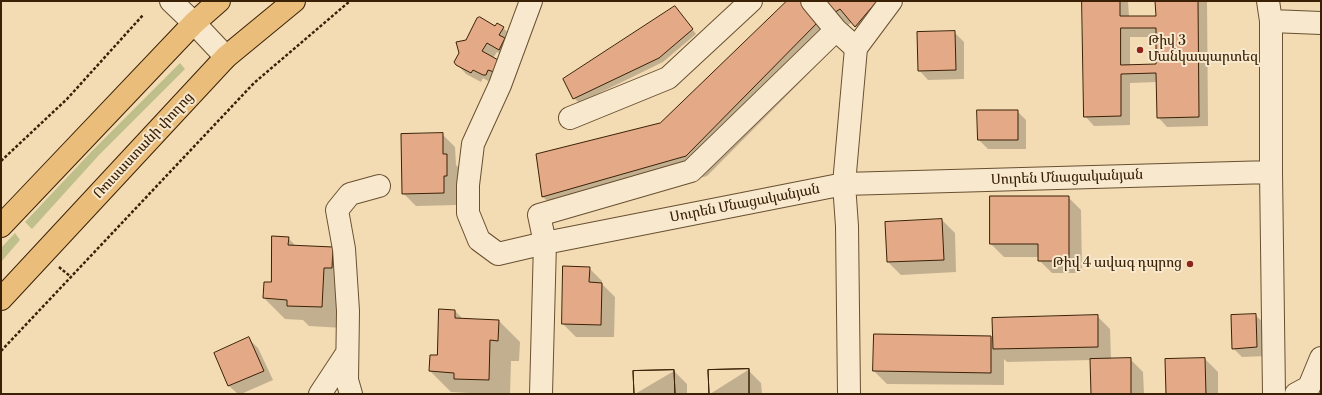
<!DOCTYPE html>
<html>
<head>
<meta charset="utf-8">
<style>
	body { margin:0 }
	#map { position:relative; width:1322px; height:395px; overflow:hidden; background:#f3dbb3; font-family:"Libre Bodoni",serif }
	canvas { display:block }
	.frame { position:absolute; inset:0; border:2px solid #3a2106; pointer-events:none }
</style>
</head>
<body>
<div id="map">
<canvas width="1322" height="395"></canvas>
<div class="frame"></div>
</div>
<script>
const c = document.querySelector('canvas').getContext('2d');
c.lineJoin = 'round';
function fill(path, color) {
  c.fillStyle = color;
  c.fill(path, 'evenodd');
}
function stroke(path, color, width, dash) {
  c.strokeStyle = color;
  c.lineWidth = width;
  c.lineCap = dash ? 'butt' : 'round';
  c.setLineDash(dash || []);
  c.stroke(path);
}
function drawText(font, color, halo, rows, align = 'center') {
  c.font = font + ' "Libre Bodoni","Noto Serif Armenian",serif';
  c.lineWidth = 4;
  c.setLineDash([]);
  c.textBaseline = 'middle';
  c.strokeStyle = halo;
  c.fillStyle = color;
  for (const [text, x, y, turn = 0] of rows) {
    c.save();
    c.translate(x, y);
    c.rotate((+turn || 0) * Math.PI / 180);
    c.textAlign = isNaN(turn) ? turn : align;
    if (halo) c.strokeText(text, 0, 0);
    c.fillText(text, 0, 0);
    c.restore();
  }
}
const green = new Path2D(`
	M180,63L185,69L99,155L32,229L25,222L92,151Z
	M15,233L20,240L1,262V248Z`);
const shadow = new Path2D(`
	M789,1H803L839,43L707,176L564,217L543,197L661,124Z
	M826,1H900L868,39L852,22L848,25L835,12Z
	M1083,1H1128L1129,17H1157L1156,1H1207L1208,126L1167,127L1158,117L1157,82L1130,83V125L1094,126L1085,116ZM1130,37H1157V65L1130,66Z
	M679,12L696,34L663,62L579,103L574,98Z
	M495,27L503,28L513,37L508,58L497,52L493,58L500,62L493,84L483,78L481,82L466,74L457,64L467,41Z
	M954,32L964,42V79L928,80L919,70Z
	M1017,111L1026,120V149H988L979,140Z
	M442,134L455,147L456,165L459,168L460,188H456L457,205L416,206L403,193Z
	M1068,197L1081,210L1082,273H1052L1039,260V257H1004L991,244Z
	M942,220L955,233L956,272L901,275L888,262Z
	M288,238L297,247L332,248L353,269L343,328L309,326L303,320L285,319L264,298L265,283H272Z
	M589,268L602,281V284L615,297L614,337H576L563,324Z
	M455,311L464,320L499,321L520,342L519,361H511L510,394H470L469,393L451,392L430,371L438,356Z
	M1255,315L1265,324L1266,356L1242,357L1233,348Z
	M1097,316L1110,329L1111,360L1130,359L1143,372L1144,394H1092L1091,360L1007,362L1004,359V385L887,384L874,371L991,337L994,340Z
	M249,339L258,348L273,380L241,394H238L229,386L216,353Z
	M1205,359L1218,372V394H1167Z
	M748,370L761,383L762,394H710Z
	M674,371L687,384V394H635Z`);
const building = new Path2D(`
	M787,1H803L819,21L686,156L542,197L536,154L660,123Z
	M825,1H877L855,27L840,9L834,13Z
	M1082,1H1120V16H1156L1155,1H1198L1199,117L1157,118L1156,73L1121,74V116L1084,117ZM1121,28H1156V64L1121,65Z
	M675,6L693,29L659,58L573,99L563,79Z
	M480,17L495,26L497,23L504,27L499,35L505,38L499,50L487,43L482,51L500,61L494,72L488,70L486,75H483L473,70L471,73L456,65L454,62L459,53L456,42L466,40L477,18Z
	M955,31L956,70L918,71L917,32Z
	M977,110H1018V140H978Z
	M443,133V154H447V176H444V193L402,194L401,134Z
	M990,196H1069V261H1038V244H990Z
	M942,219L944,260L887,262L885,222Z
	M272,236L289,237L288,245L333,247L332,268H324L322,307L287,306V300L263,298L264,282H271Z
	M563,266L590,267L589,282L602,283L601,325L562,324Z
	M439,309L455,310V318L499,320L498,341L490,340L489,380L454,379V373L429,371L430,355H437Z
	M1256,314L1257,347L1232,349L1231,315Z
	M1098,315V347L993,349L992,318Z
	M874,334L991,336V373L873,371Z
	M249,337L264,371L228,386L214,353Z
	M1131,358V394H1091L1090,359Z
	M1205,358L1206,394H1166L1165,359Z
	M749,369V394H709L708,370Z
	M749,369V394H709L708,370Z
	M674,370L675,394H634L633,371Z
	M674,370L675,394H634L633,371Z`);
const path = new Path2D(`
	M1,161L67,99L143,15
	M59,267L71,277
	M1,351L254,83L350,1`);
const minor = new Path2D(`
	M171,1L194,23L226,57
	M531,1L500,85L473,144L468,185V213L479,240L498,254L545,243L844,184L1271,172
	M812,1L836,30
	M1268,1L1271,21V172L1274,394
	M1271,21L1321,23
	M570,118L668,78L751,1
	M320,394L347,353
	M351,394L347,380L348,311L344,249L337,210L350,194L379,186
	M541,394L545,243L539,215L691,171L836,30L856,48
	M849,394L847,226L844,184L856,48L891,1
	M1296,394L1309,387L1321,358`);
const major = new Path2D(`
	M1,226L194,23L219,1
	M1,299L226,57L294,1`);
const markers = [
	[1140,50,4,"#8f2418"],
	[1190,264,4,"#8f2418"]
];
const poiNames = [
	["Թիվ 3",1148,42],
	["Մանկապարտեզ",1148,58],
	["Թիվ 4 ավագ դպրոց",1182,264,"right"]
];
const streetNames = [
	["Ռուսաստանի փողոց",144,146,-47],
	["Սուրեն Մնացականյան",1067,178,-2],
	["Սուրեն Մնացականյան",745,204,-11]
];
fill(green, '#bebf8a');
fill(shadow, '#0003');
fill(building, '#e4aa87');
stroke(building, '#3a2106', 1);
stroke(minor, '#685031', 24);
stroke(major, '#3a2106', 24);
stroke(path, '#3a2106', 2.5, [3, 2]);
stroke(minor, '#f7e8ce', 22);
stroke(major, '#eabe7a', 22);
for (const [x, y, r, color] of markers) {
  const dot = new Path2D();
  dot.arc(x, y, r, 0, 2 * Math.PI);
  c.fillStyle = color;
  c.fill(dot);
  stroke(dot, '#f7e8ce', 1.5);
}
drawText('14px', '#3a2106', '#f7e8ce', poiNames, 'left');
drawText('14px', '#3a2106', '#f7e8ce', streetNames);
</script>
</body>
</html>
